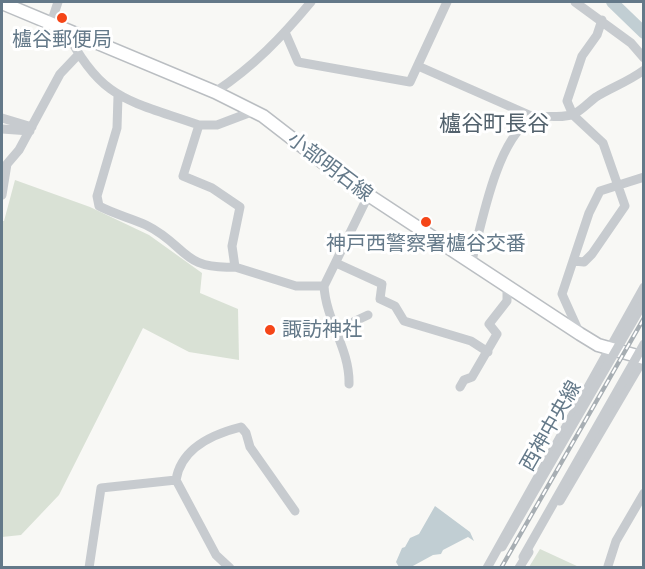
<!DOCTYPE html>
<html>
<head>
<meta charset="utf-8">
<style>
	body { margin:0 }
	#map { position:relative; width:645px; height:569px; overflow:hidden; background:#f8f8f5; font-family:"Public Sans",sans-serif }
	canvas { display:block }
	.frame { position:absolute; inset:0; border:3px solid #647989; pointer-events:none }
</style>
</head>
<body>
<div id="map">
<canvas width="645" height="569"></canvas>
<div class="frame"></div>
</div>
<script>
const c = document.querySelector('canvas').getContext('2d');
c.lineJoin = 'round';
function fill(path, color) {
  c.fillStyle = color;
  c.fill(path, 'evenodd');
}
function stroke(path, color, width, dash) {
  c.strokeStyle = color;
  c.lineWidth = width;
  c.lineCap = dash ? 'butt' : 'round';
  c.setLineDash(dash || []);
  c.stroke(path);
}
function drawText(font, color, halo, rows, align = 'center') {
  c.font = font + ' "Public Sans","Noto Sans JP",sans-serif';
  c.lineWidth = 6;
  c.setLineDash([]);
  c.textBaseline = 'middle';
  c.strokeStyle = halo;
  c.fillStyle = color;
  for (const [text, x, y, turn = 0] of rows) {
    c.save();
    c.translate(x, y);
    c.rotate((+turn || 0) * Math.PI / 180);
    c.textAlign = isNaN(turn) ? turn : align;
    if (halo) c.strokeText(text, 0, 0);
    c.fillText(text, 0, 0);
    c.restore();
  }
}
const green = new Path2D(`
	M15,180L90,207L149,235L202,273L200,293L238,309L239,360L189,352L143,328L59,495L21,535L2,537V221H4Z
	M540,549L579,567H529Z`);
const water = new Path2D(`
	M435,506L470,532L474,541L468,537L443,550L441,554L433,555L411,567H399L396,562L402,548L405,547L410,538L419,534Z`);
const river = new Path2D(`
	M612,2L644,33`);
const minor = new Path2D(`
	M575,2L631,43L644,58
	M51,23L58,2
	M65,29C101,101 128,100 199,125L183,176L212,188L240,207L232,246L235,267C181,270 187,245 146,225C131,218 114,214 99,206L97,196L117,128L118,96
	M285,32L298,62L410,82L447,2
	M418,66L536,118
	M215,92C253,67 282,37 311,2
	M2,118L32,127
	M199,125H217L254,111
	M2,129L30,131
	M2,195L7,164L19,150L60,74L78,55
	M574,261L584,262L592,254L625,206L603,143L573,115L567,101L582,56L597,35L602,20
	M336,263L382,284L380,299L395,306L404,321L471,341L488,352
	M471,264C481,227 496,142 529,121C543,112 560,120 574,114C582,110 589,102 596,97C612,87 628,82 644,70
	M235,267L296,286H324
	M336,330L368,315
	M580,334L562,294L589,213L600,191L644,177
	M349,384C350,349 326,321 324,286L368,196
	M460,387L464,380L472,377L497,334L489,324L507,301V288
	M560,501L644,358
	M608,566L616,541L644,493
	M89,568L101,488L176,480
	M230,568L216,555L176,480C181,448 213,434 241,427L246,433L250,447L295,511
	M487,568L644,287
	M519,568L529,552`);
const major = new Path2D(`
	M2,3L215,92L263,116L347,181L580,334L598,345L644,358`);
const rail = new Path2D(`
	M501,568L644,318`);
const minorBridge = new Path2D(`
	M502,547L644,302
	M523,557L644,344`);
const markers = [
	[62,18,6,"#f54618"],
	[426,222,6,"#f54618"],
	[270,330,6,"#f54618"]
];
const poiNames = [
	["櫨谷郵便局",62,40],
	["神戸西警察署櫨谷交番",426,244],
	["諏訪神社",282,330,"left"]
];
const streetNames = [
	["小部明石線",330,167,37],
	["西神中央線",551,426,-60]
];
const quarterNames = [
	["櫨谷町長谷",494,124]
];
fill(green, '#d9e1d5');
fill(water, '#c1ced3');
stroke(river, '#c1ced3', 12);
stroke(major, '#babec2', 15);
stroke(minor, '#c7cbcf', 9);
stroke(major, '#fff', 12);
stroke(rail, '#a7aeb3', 4.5);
stroke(rail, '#fff', 2, [7]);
stroke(minorBridge, '#c7cbcf', 9);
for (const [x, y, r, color] of markers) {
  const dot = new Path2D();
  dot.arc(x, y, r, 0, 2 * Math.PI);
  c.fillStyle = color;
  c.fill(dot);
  stroke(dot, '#fff', 2);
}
drawText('20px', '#647989', '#fff', poiNames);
drawText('20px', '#647989', '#fff', streetNames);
drawText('22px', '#53626d', '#fff', quarterNames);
</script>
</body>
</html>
